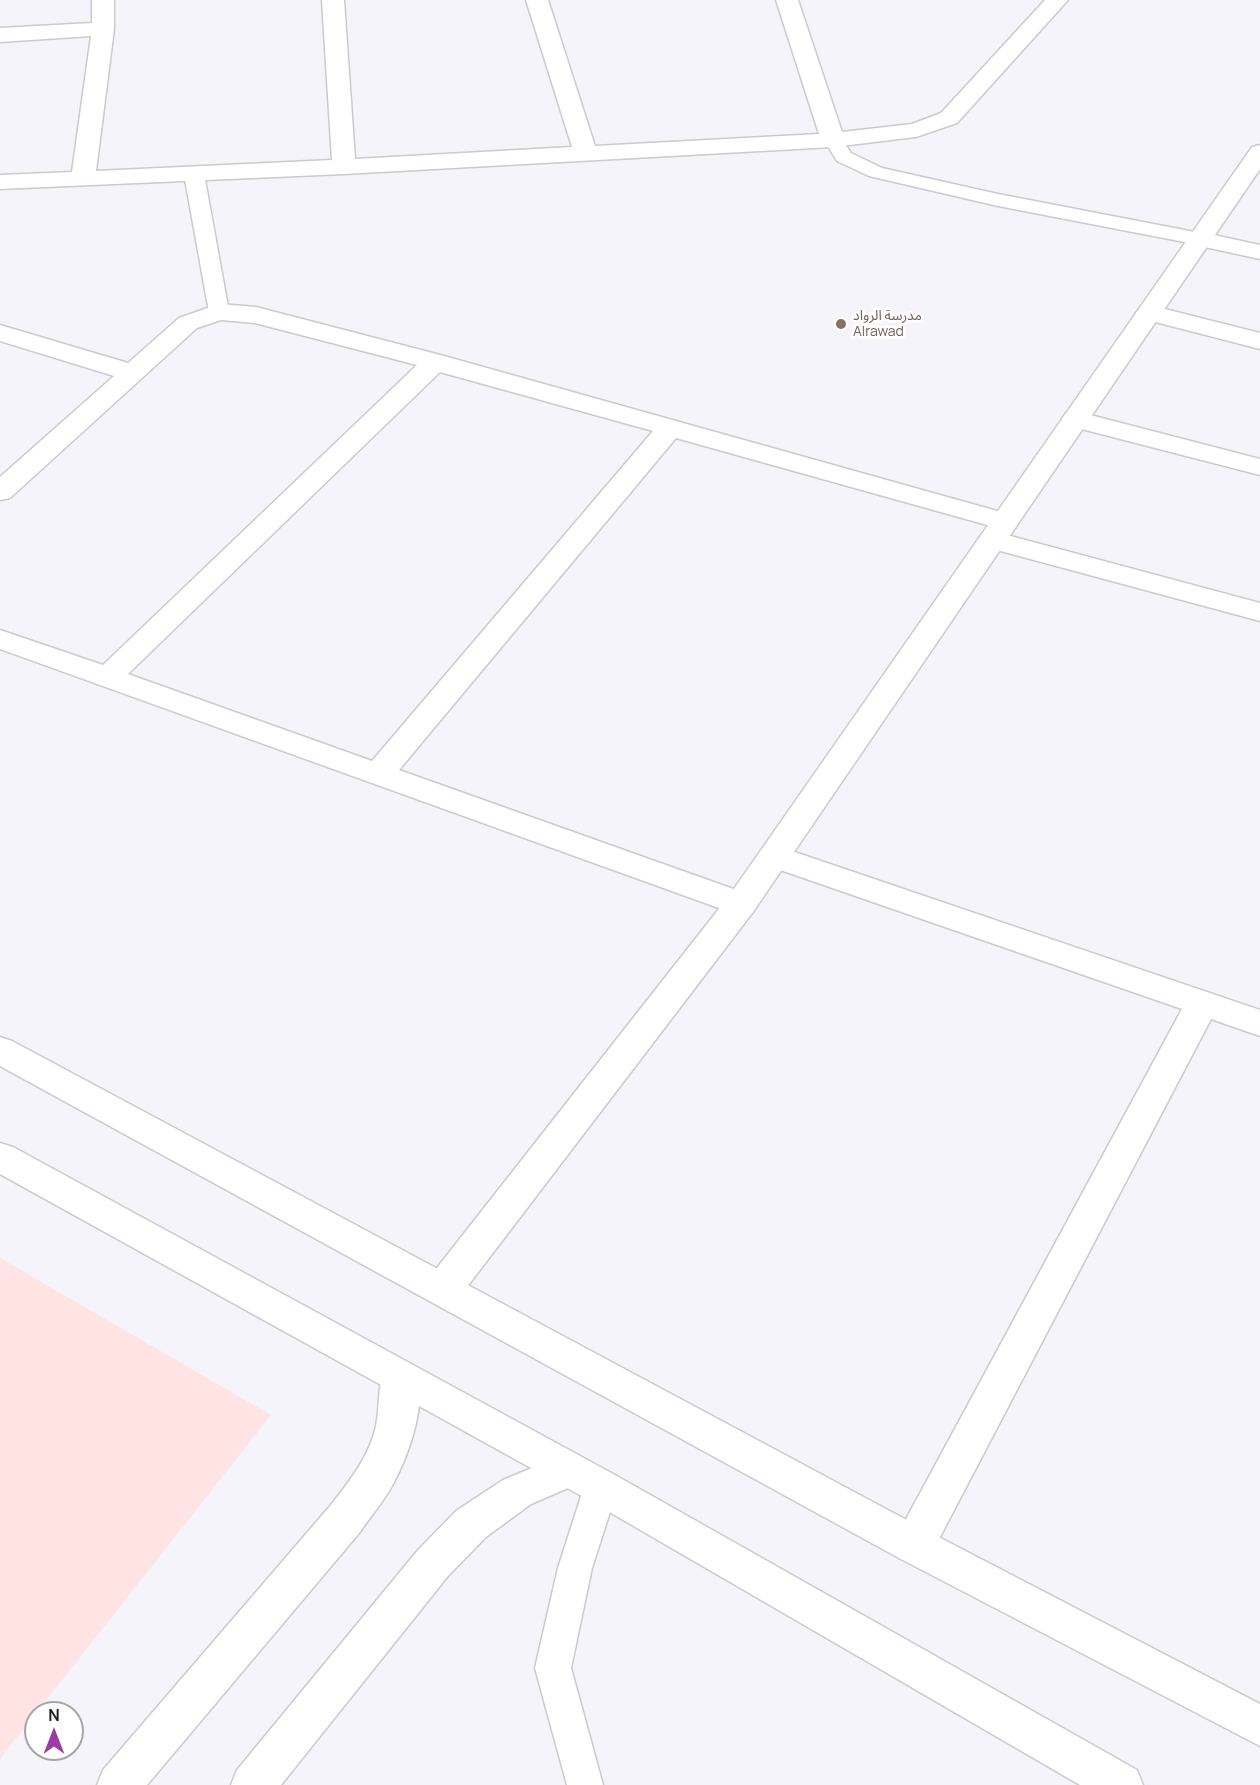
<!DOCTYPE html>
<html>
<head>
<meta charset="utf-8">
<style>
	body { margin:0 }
	#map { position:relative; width:1260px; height:1785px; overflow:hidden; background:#f5f4fa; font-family:Manrope,sans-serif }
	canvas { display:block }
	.north { position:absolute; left:24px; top:1701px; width:60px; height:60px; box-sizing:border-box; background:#fff; border:2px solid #a5a5a6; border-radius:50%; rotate:0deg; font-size:16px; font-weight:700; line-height:24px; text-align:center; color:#1e1e20 }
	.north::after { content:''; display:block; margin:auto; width:21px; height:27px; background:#9f3ca3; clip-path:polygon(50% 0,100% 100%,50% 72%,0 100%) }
</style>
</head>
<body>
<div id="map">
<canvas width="1260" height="1785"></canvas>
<div class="north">N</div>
</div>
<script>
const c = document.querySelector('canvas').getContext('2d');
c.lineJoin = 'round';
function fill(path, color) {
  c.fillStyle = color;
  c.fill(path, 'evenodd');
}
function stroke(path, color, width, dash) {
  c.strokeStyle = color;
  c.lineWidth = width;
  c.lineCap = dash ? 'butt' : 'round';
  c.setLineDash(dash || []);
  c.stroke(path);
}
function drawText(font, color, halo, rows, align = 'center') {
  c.font = font + ' Manrope,"Noto Sans Arabic",sans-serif';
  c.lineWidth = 5;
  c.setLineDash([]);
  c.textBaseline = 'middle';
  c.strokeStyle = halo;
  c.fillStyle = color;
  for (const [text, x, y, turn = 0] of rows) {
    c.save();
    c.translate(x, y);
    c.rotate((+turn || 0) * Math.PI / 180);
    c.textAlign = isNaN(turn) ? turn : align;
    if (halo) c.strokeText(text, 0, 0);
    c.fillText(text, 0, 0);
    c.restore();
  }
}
const industrial = new Path2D(`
	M0,1258L271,1415L0,1759Z`);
const lane = new Path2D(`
	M833,134L840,136L851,153L882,168L998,194L1200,233L1207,235L1210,239L1207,243L1200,245L998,206L869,176L837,161L824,140Z
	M194,168L204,174L229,312L226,316H212L209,312L184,174Z
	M601,1473L613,1477L618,1487L592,1568L571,1668L603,1785H567L535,1668L558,1568L584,1487L589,1477Z`);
const street = new Path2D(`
	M92,0H114V29L96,171L332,160L322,0H344L355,159L572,147L526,0H548L595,146L819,134L776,0H798L842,132L912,124L941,113L1045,0H1068L957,123L916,137L833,147L344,174L0,189V175L72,172L91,36L0,42V28L92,23Z
	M1200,232L1260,245V259L1191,244L1188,239L1191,234Z
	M219,304L256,307L444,356L1015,516L1019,522L1015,528L1005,530L676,438L399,770L753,896L758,904L753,912L741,916L0,649V630L103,665L417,365L255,323L221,320L197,328L10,498L0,500V477L114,376L0,341V325L128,363L179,318ZM440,372L653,431L372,761L128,674Z
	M1149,305L1260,333V349L1140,318L1136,313L1140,308Z
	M1075,411L1260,459V475L1066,425L1062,419L1066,413Z
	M992,531L1260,603V621L982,546L978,540L982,534Z
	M774,845L1260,1010V1036L1211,1019L929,1558L914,1563L899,1558L893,1545L899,1532L1182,1009L763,864L758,856L763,848Z`);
const secondary = new Path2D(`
	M1260,145V169L753,912L457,1300L443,1304L429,1300L424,1289L429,1278L729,896L1252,147Z
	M400,1363L414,1367C430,1399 408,1457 392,1486C383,1502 370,1517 360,1532L147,1785H97L103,1770L330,1506C349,1482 369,1457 376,1426C380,1406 377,1386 386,1367Z
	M568,1453L582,1458L588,1470L582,1482L531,1504L486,1537L448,1576L281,1785H231L237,1770L418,1550L456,1511L503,1480Z`);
const primary = new Path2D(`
	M0,1037L12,1041L929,1532L1260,1704V1746L899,1558L0,1066Z
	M0,1143L13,1147L615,1475L1137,1770L1143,1785H1080L587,1499L0,1174Z`);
const markers = [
	[841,324,6,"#8d6e63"]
];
const farEducationnames = [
	["مدرسة الرواد",853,316],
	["Alrawad",853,332]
];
fill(industrial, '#ffe4e3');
stroke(lane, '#cacacf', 3);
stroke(street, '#cacacf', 3);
stroke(secondary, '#cacacf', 3);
stroke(primary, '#cacacf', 3);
fill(lane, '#fff');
fill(street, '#fff');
fill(secondary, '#fff');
fill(primary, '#fff');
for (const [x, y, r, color] of markers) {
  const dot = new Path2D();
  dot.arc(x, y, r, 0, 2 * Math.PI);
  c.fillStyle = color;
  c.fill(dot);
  stroke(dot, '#fff', 2);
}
drawText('14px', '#785e54', '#fff', farEducationnames, 'left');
</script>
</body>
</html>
